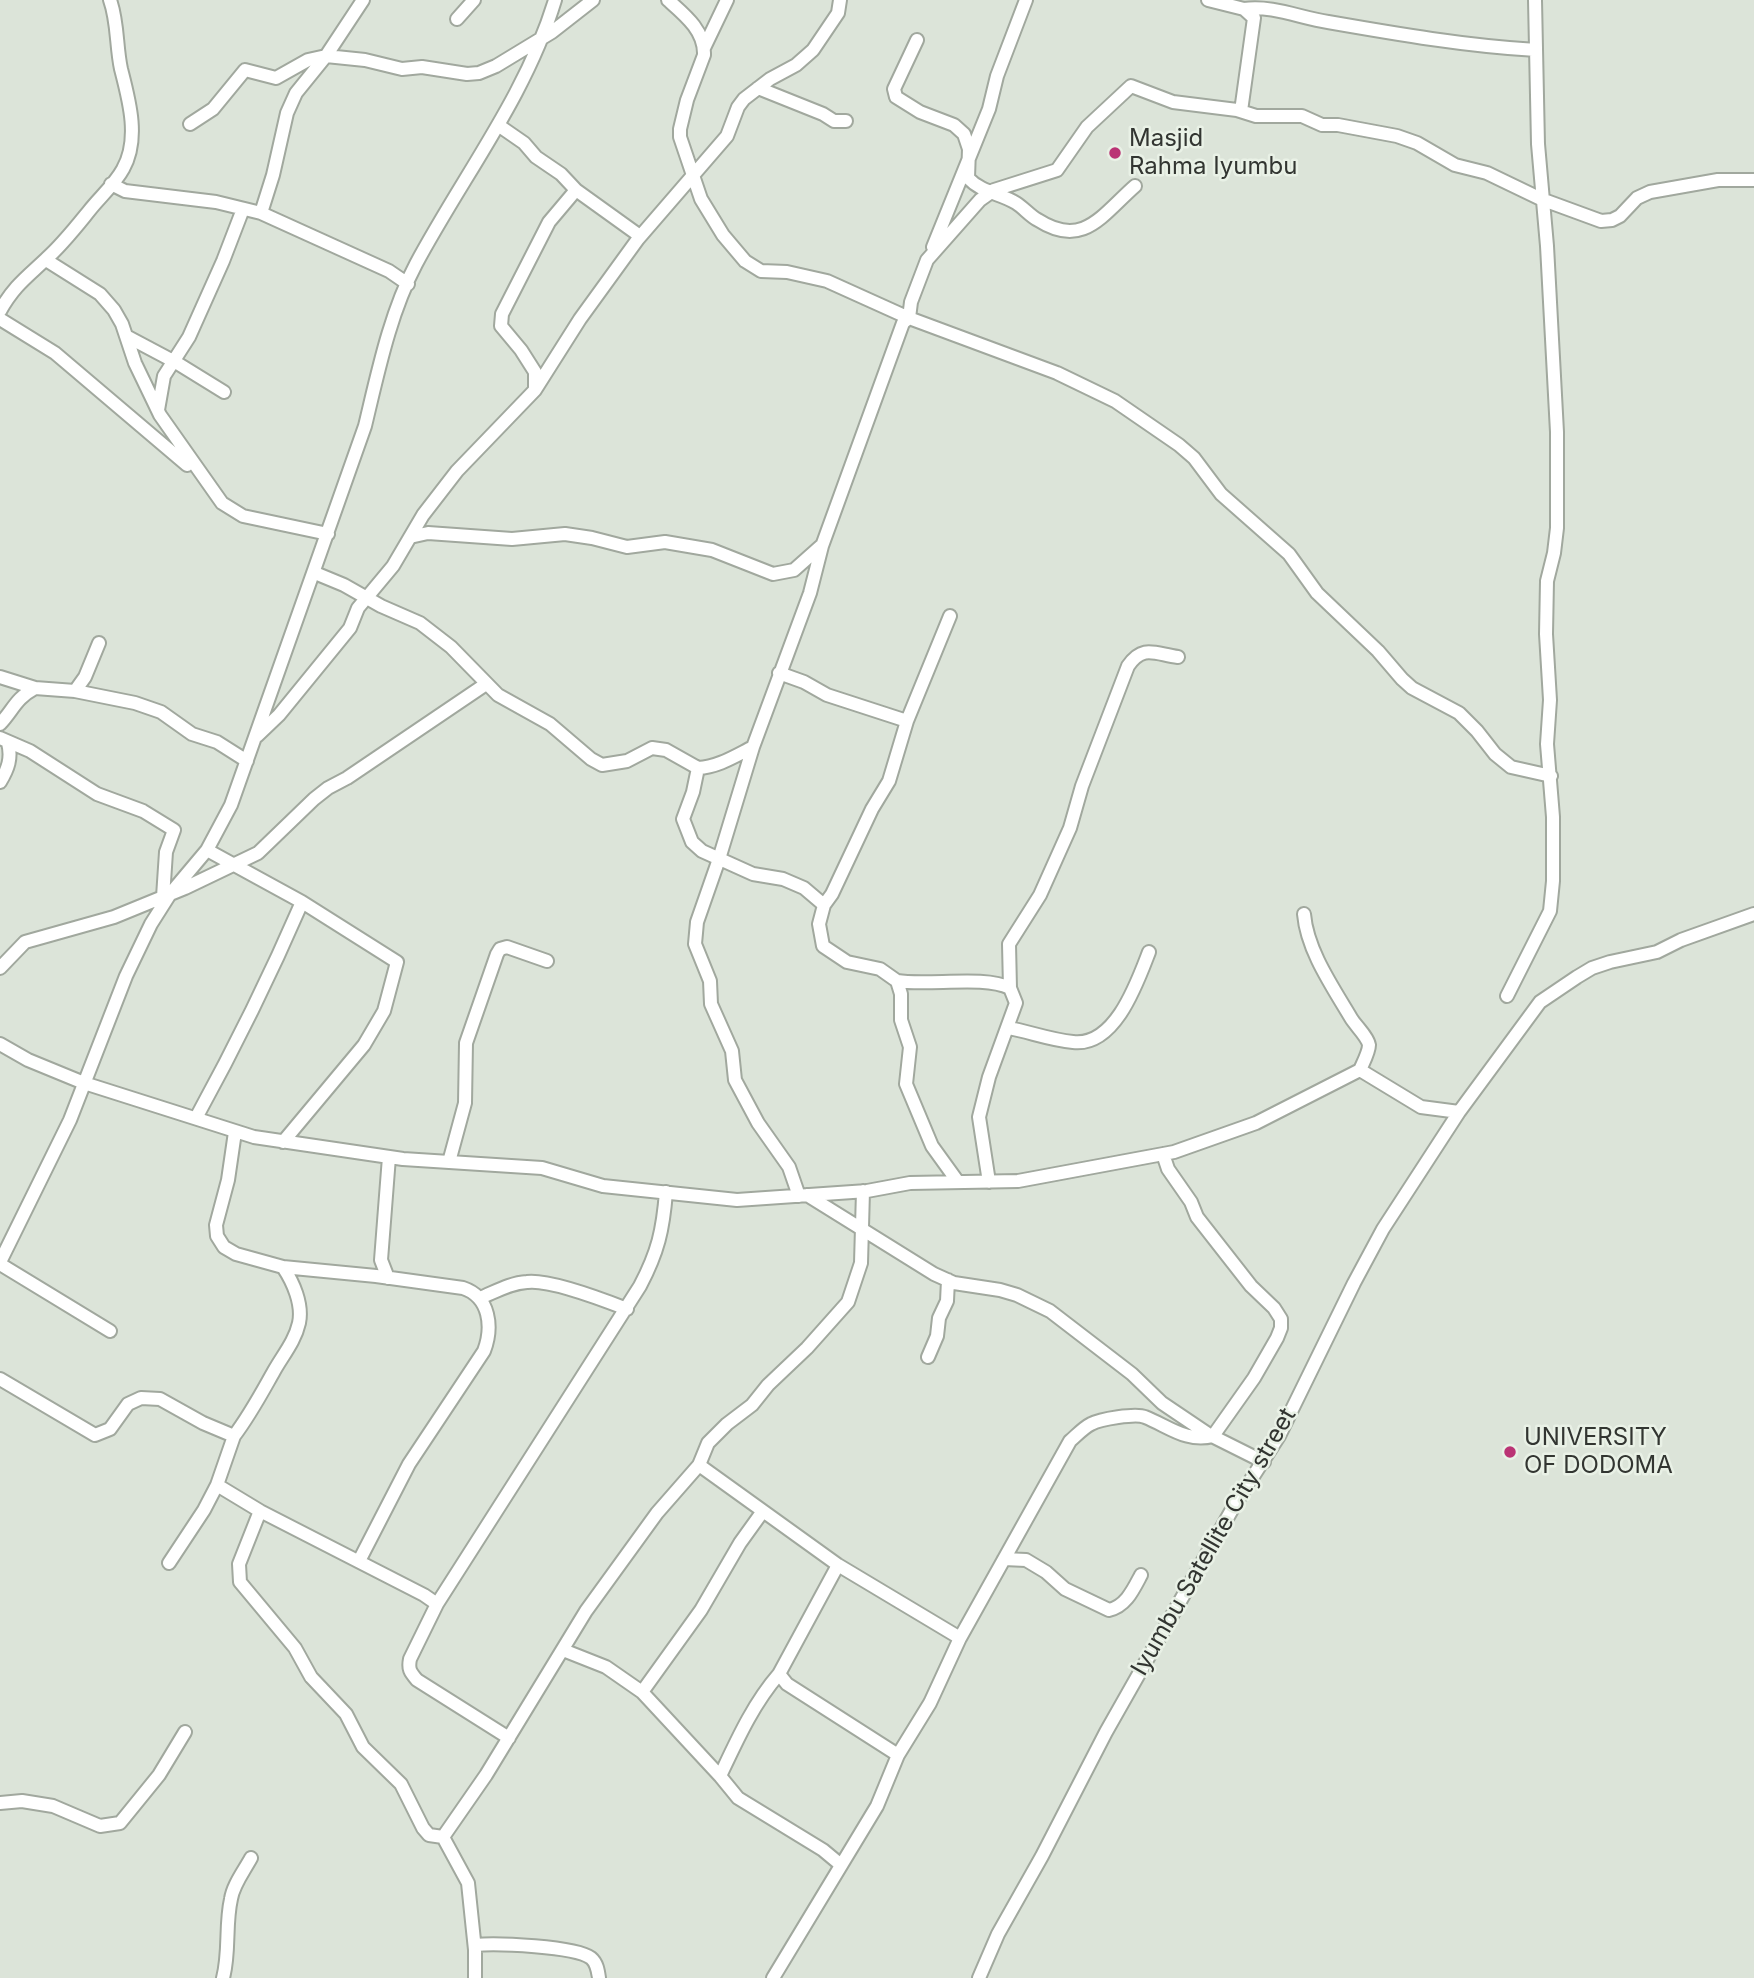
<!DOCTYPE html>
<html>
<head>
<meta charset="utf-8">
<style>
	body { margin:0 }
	canvas { display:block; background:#dce4d9 }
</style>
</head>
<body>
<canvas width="1754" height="1978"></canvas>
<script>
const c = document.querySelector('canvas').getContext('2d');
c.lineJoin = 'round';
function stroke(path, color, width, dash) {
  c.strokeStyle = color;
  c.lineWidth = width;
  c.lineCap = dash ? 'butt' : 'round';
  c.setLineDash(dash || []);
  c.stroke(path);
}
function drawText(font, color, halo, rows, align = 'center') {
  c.font = font + ' Inter,sans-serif';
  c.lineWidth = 5;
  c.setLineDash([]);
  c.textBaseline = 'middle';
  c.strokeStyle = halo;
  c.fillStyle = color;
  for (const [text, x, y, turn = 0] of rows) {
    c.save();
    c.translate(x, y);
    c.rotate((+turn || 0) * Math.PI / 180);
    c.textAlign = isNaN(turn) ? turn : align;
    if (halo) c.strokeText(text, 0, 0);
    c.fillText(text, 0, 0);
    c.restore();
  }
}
const minor = new Path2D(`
	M668,0C685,15 705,31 704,55L687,100L680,129V137L701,199L723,235L745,261L761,271L787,272L827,281L909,318L1057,373L1115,401L1179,445L1194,458L1221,494L1289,554L1317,593L1378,651L1402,679L1412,688L1459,713L1477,731L1495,754L1511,767L1551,776
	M1208,0L1244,9L1254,18L1241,111
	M1244,9C1272,5 1301,18 1328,22C1397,34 1466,46 1536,50
	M457,19L474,0
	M917,40L894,89L896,97L920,112L954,125L964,134L969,149L968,178C982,193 1000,193 1016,203C1024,208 1030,216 1038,220C1083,249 1102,215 1135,186
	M704,48L727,0
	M758,88L823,114L834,121H846
	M190,124L213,109L245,70L276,78L308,60L326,56L365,60L402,69L422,67L467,74L479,73L496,66L552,32L593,0
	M498,125L524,143L536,157L561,174L576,190L640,236
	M111,184L125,191L216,202L261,213L389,271L408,284
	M261,213L273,175L287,113L296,93L326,56L363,0
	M933,247L989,109L997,76L1026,0
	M46,260L100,294L114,310L122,324L135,363L160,415L222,503L243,516L328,534
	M0,311C14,286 26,278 46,259C62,245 76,227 89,211C100,197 115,184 123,169C140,139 129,100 121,69C116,46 118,22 110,0
	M0,319L55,353L187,465
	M128,337L177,363L224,392
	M535,390V372L521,350L501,326L502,314L549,222L576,190
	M158,410L164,376L189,337L223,261L243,209
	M410,537L428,533L512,539L565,534L592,538L627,547L665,542L712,550L773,574L794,570L821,546
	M315,573L344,585L381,606L420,623L451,647L498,695L550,724L591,759L602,765L627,761L652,748L666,750L698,768L693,792L683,819L692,842L702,851L753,874L783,879L804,888L824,905L819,924L823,946L847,962L880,969L897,981L901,994V1020L910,1047L906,1084L932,1146L958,1182
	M779,673L804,682L827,695L907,721
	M0,677L35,688
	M75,691L85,677L99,643
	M0,724C14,709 15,699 35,688L75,691L135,703L161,712L192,734L217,742L247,761
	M257,736L279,715L350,628L358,608L393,566L423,515L457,471L535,390L580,319L638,239L727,136L738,107L744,99L770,79L796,65L813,50L838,13L840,0
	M0,738L30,751L97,794L143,811L174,830L166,852L163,897
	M698,768C718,767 735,756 753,747
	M0,782C8,769 12,758 8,743
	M207,850L302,902L397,962L384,1011L364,1045L283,1142
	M824,905L832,894L872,809L889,781L907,721L950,616
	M1304,914C1307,950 1332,986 1351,1018C1355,1025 1368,1037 1369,1045C1369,1052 1363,1063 1360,1070
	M0,968L25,942L114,917L185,888L258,853L314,799L328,788L347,778L486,684
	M897,981C929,986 984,975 1010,988L1016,1003L989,1077L979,1117L989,1182
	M1010,988L1009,944L1040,895L1070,828L1082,786L1128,666C1143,644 1155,654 1178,657
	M1507,996L1550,911L1553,881V817L1547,744L1550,700L1546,634L1547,581L1554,553L1557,528V432L1547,246L1538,144L1535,0
	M1009,1028C1030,1032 1051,1040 1073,1042C1115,1047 1137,983 1149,952
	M0,1044L28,1060L84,1083L254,1137L403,1159L542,1168L603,1186L737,1200L867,1191L910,1183L1018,1181L1174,1152L1256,1123L1360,1070L1421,1107L1459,1112L1540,1002L1577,977L1592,968L1610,962L1657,952L1681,940L1754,914
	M196,1118C235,1047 270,976 302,902
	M449,1162L465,1103L466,1043L497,954L500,949L507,947L547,961
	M807,1195L934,1274L954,1283L1000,1290L1017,1295L1050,1311L1132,1374L1162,1403L1208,1434L1264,1462
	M799,1196L789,1167L758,1123L735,1080L732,1051L711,1004L710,981L695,944L697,922L719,859L753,747L810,593L822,546L903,323L909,318L911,302L927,260L980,200L994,190L1057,170L1087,127L1131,86L1173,102L1237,110L1256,116H1302L1322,125H1338L1397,136L1417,143L1455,165L1487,173L1541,199L1601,221L1612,220L1620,216L1637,198L1650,192L1718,180H1754
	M0,1262L70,1120L126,976L151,924L170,894L207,850L231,805L365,426C378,372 390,313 416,264C463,176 526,96 555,0
	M0,1264L110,1331
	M283,1267L376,1276L463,1288C490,1297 493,1327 484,1351L409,1464L359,1561
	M388,1278L381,1260L389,1157
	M480,1298C495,1292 510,1283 527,1282C550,1279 604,1300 627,1309
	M928,1357L937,1336L939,1318L947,1301L948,1280
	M0,1379L95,1435L110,1429L128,1404L141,1398L160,1399L203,1423L234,1436L217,1485L260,1511L239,1564L240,1582L295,1648L311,1677L346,1714L363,1747L401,1784L423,1828L429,1835L443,1837L468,1883L475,1950V1978
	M234,1436C250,1415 261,1394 274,1371C283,1355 295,1341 299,1323C303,1304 293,1282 283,1267L236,1254L224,1247L217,1236L216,1225L228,1180L235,1132
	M699,1465L838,1565L960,1638
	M260,1511L424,1595L437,1604
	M1004,1559L1026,1560L1046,1572L1065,1589L1109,1610C1126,1606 1133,1590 1141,1575
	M169,1563L204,1510L217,1485
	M563,1650L606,1667L642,1692L720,1776L738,1798L823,1850L841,1865
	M779,1674L787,1684L898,1755
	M642,1692L701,1610L740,1543L763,1511
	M509,1738L417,1680C410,1672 408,1669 410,1659L437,1604L640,1286C658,1252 663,1230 666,1192
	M720,1776C737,1740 753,1704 779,1674L838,1565
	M0,1803L22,1801L53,1806L100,1826L120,1823L159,1775L185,1732
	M443,1837L486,1775L586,1611L657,1513L699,1465L708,1443L727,1424L752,1405L768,1385L807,1348L848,1302L861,1263L863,1191
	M475,1945C496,1943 575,1946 591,1958C597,1963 598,1971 599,1978
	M223,1978C230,1952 225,1925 231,1899C233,1885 244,1871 251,1858
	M773,1978L877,1806L898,1755L930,1703L960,1638L1070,1441C1076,1436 1083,1428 1091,1424C1100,1419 1136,1413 1145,1417C1168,1426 1187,1443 1213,1436L1254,1378L1277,1338L1281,1328V1319L1274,1308L1251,1286L1197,1217L1191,1202L1168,1169L1163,1154
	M979,1978L998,1934L1042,1856L1106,1732L1234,1506L1279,1436L1354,1283L1383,1229L1459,1112`);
const markers = [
	[1115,153,7,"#ba3374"],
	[1510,1452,7,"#ba3374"]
];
const poiNames = [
	["Masjid",1129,139],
	["Rahma Iyumbu",1129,167],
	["UNIVERSITY",1524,1438],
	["OF DODOMA",1524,1466]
];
const streetNames = [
	["Iyumbu Satellite City street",1214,1542,-60]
];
stroke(minor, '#a1a89e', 16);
stroke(minor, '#fff', 12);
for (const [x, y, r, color] of markers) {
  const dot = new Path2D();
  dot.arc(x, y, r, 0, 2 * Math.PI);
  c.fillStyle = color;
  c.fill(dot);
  stroke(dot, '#e9f1e6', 2.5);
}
drawText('24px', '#323531', '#e9f1e6', poiNames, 'left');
drawText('24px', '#323531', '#e9f1e6', streetNames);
</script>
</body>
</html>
